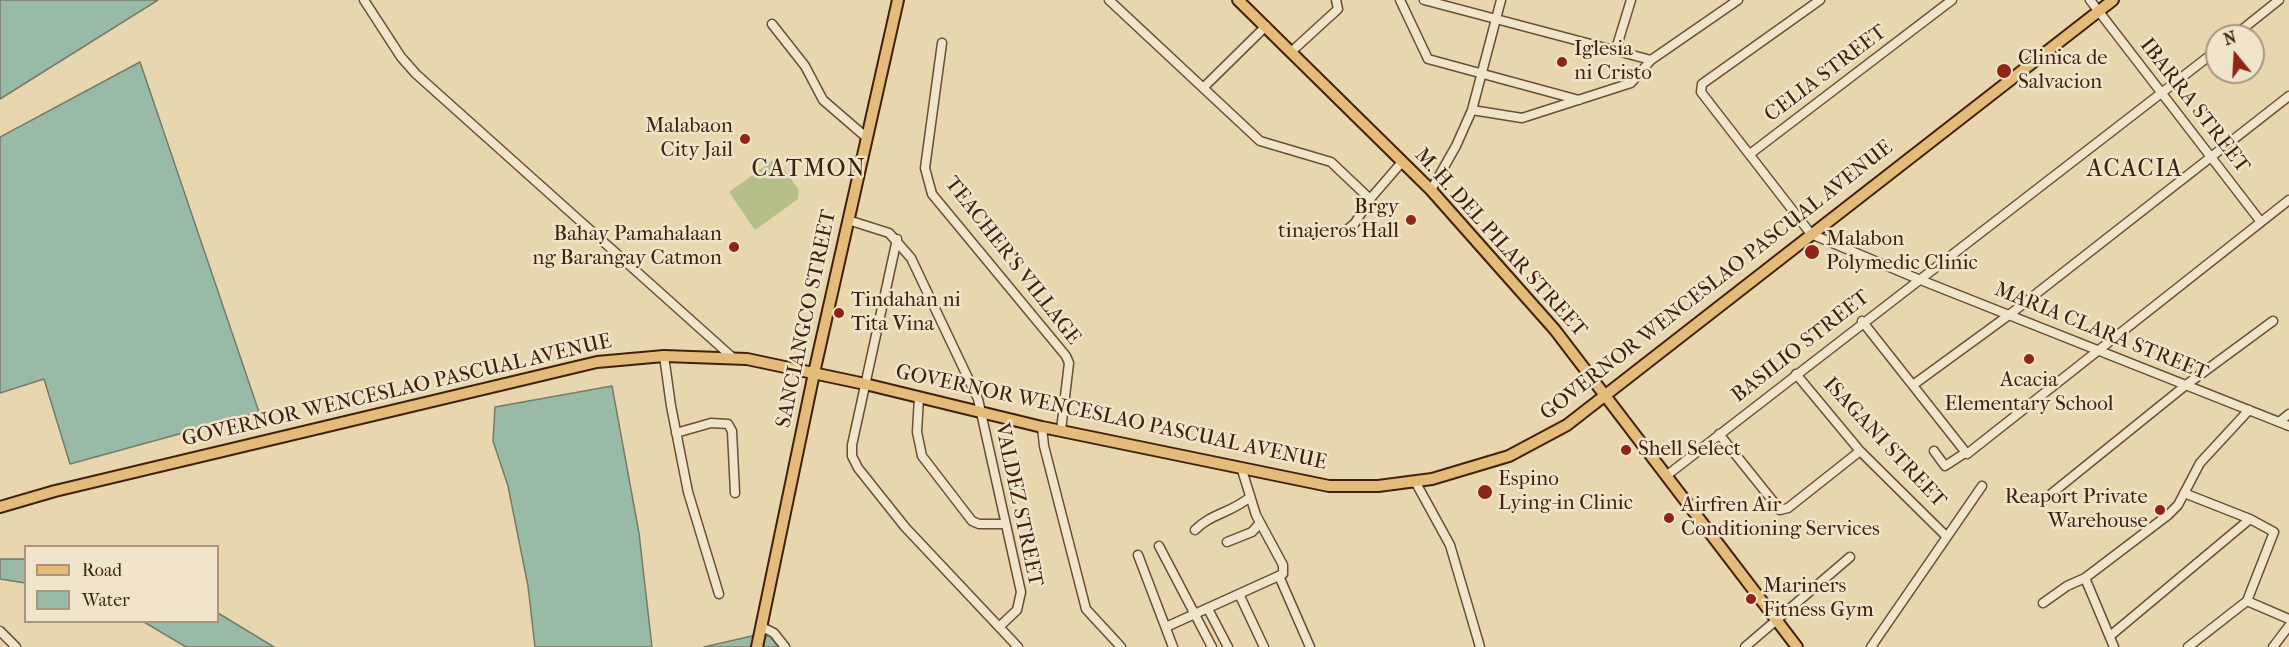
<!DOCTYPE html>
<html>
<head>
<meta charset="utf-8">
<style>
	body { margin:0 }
	#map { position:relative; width:2289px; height:647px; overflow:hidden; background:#e8d6af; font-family:"IM FELL French Canon",serif }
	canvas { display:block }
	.legend { position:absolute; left:24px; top:545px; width:195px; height:78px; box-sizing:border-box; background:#f0e4cb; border:2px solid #aa9680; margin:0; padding:8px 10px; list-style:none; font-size:18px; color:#41200f }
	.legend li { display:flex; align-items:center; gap:12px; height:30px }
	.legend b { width:30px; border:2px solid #aa9680 }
	.north { position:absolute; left:2205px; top:24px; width:60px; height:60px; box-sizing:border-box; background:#f0e4cb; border:2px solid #aa9680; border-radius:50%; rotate:342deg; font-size:16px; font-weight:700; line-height:24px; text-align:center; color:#41200f }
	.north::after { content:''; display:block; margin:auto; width:21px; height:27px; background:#8f2418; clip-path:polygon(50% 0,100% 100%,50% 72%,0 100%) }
</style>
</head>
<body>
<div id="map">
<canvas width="2289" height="647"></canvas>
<ul class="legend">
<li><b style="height:8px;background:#e4bb78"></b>Road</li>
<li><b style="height:16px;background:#98baa6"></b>Water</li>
</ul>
<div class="north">N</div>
</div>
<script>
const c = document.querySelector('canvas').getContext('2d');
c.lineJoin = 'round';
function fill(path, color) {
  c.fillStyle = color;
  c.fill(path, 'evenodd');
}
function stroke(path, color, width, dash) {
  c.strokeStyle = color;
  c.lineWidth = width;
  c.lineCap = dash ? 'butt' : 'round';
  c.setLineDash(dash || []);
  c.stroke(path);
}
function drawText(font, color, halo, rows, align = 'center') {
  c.font = font + ' "IM FELL French Canon",serif';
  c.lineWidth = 5;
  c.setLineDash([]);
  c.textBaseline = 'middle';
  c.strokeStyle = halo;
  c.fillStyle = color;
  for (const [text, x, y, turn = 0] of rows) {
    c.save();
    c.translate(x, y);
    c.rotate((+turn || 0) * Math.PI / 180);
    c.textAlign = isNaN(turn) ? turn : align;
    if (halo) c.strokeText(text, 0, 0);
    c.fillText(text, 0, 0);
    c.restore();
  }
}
const green = new Path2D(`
	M776,158L799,190L798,199L755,230L729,192Z`);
const water = new Path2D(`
	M0,0H158L0,99Z
	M140,62L259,412L70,464L44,379L0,393V137Z
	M612,386L639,533L652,647H535L528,586L508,486L493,441L495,407Z
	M0,559H25V583L0,579Z
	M218,613L274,647H186L144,622H218Z
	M752,636H770L778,647H704Z`);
const minor = new Path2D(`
	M364,0L401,57L416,74L732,357
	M1109,0L1260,141L1331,162L1370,199
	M1400,0L1428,59L1579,100
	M1424,0L1651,60
	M1820,0L1702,84L1701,92L1811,234L1918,279L2289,426
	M2090,0L2261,222
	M772,24L805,66L823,100L867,138
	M2234,36L2279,0
	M942,43L925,168L932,194L1066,356L1069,363L1061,430
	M1616,49L1631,0
	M1291,52L1338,9L1336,0
	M1203,88L1266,26
	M1472,110L1522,118L1631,83L1651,60L1738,0
	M1750,154L1952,0
	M1431,190L1456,146L1472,110L1501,0
	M848,220L889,233L911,258L978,399L1021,592L1017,610L999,627
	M1348,229L1355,223L1370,199L1402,162
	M897,239L852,445V456L858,468L905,527L1018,647
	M1862,321L1967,454L2289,200
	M664,356L671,406L688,492L719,594
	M1796,374L1860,451L1946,536
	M1913,385L2009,315L2289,96
	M919,398L917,432L922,456L972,521L979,524H1004
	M2279,422L2289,414
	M1042,427L1044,446L1086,609L1121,647
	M676,433L711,423L728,424L732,431L735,493
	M1719,434L1780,510L1788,508L1860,451
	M1934,451L1945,466L1965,453
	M1666,476L2217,50
	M1416,483L1450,545L1480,647
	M2184,493L2250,519L2274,532L2247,601L2188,647
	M2041,502L2186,385L2273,321
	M1195,530C1210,514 1233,512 1250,497
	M1227,542L1252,532L1260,523
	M1159,546L1212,647
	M1138,555L1173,647
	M1279,576L1310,647
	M2085,578L2114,647
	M1239,594L1264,647
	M2247,601L2289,619
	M2043,603L2067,586L2085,578L2168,515L2178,505L2200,463L2249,410
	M1208,609L1228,647
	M762,627L774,633L785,647
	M1166,627L1283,574V565L1256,515L1242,470
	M0,631L16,647
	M2110,636L2250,519
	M1745,647L1850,557
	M1871,647L1982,486
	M2273,647L2289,626`);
const major = new Path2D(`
	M1238,0L1431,190L1555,330L1797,647
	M0,507L55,491L597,362L664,356L747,359L865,384L1042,427L1329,486H1378L1432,479L1509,456L1567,425L2113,0
	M757,647L814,373L898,0`);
const markers = [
	[1562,62,6,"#8f2418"],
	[2004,71,8,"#8f2418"],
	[745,139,6,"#8f2418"],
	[1411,220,6,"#8f2418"],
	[734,247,6,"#8f2418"],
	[1812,252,8,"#8f2418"],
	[839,313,6,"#8f2418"],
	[2029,359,6,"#8f2418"],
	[1626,450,6,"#8f2418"],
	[1485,492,8,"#8f2418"],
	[2160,510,6,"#8f2418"],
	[1669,518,6,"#8f2418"],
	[1751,599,6,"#8f2418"]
];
const poiNames = [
	["Iglesia",1574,50],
	["ni Cristo",1574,74],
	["Clinica de",2018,59],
	["Salvacion",2018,83],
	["Malabaon",733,127,"right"],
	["City Jail",733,151,"right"],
	["Brgy",1399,208,"right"],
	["tinajeros Hall",1399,232,"right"],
	["Bahay Pamahalaan",722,235,"right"],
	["ng Barangay Catmon",722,259,"right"],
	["Malabon",1826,240],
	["Polymedic Clinic",1826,264],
	["Tindahan ni",851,301],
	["Tita Vina",851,325],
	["Acacia",2029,381,"center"],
	["Elementary School",2029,405,"center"],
	["Shell Select",1638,450],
	["Espino",1498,480],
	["Lying-in Clinic",1498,504],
	["Reaport Private",2148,498,"right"],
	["Warehouse",2148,522,"right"],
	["Airfren Air",1681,506],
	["Conditioning Services",1681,530],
	["Mariners",1763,587],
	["Fitness Gym",1763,611]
];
const streetNames = [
	["CELIA STREET",1826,74,-37],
	["IBARRA STREET",2194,106,52],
	["M. H. DEL PILAR STREET",1500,243,48],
	["TEACHER'S VILLAGE",1012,261,52],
	["GOVERNOR WENCESLAO PASCUAL AVENUE",1717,281,-38],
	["SANCIANGCO STREET",807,319,-78],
	["MARIA CLARA STREET",2101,332,22],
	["BASILIO STREET",1801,347,-38],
	["GOVERNOR WENCESLAO PASCUAL AVENUE",397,391,-13],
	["GOVERNOR WENCESLAO PASCUAL AVENUE",1111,418,12],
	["ISAGANI STREET",1884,443,47],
	["VALDEZ STREET",1018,505,78]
];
const quarterNames = [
	["CATMON",809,170],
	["ACACIA",2135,170]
];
fill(green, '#b6be8a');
fill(water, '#98baa6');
stroke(water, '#757c6a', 1.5);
stroke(minor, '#6b4e37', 11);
stroke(major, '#41200f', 14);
stroke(minor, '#f0e4cb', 8);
stroke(major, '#e4bb78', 10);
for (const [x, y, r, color] of markers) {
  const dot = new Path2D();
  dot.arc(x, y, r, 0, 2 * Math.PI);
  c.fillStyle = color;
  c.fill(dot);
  stroke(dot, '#f0e4cb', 2);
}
drawText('21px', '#41200f', '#f0e4cb', poiNames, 'left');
drawText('21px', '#41200f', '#f0e4cb', streetNames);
c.letterSpacing = '1.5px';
drawText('24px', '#41200f', '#f0e4cb', quarterNames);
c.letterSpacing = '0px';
</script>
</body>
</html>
